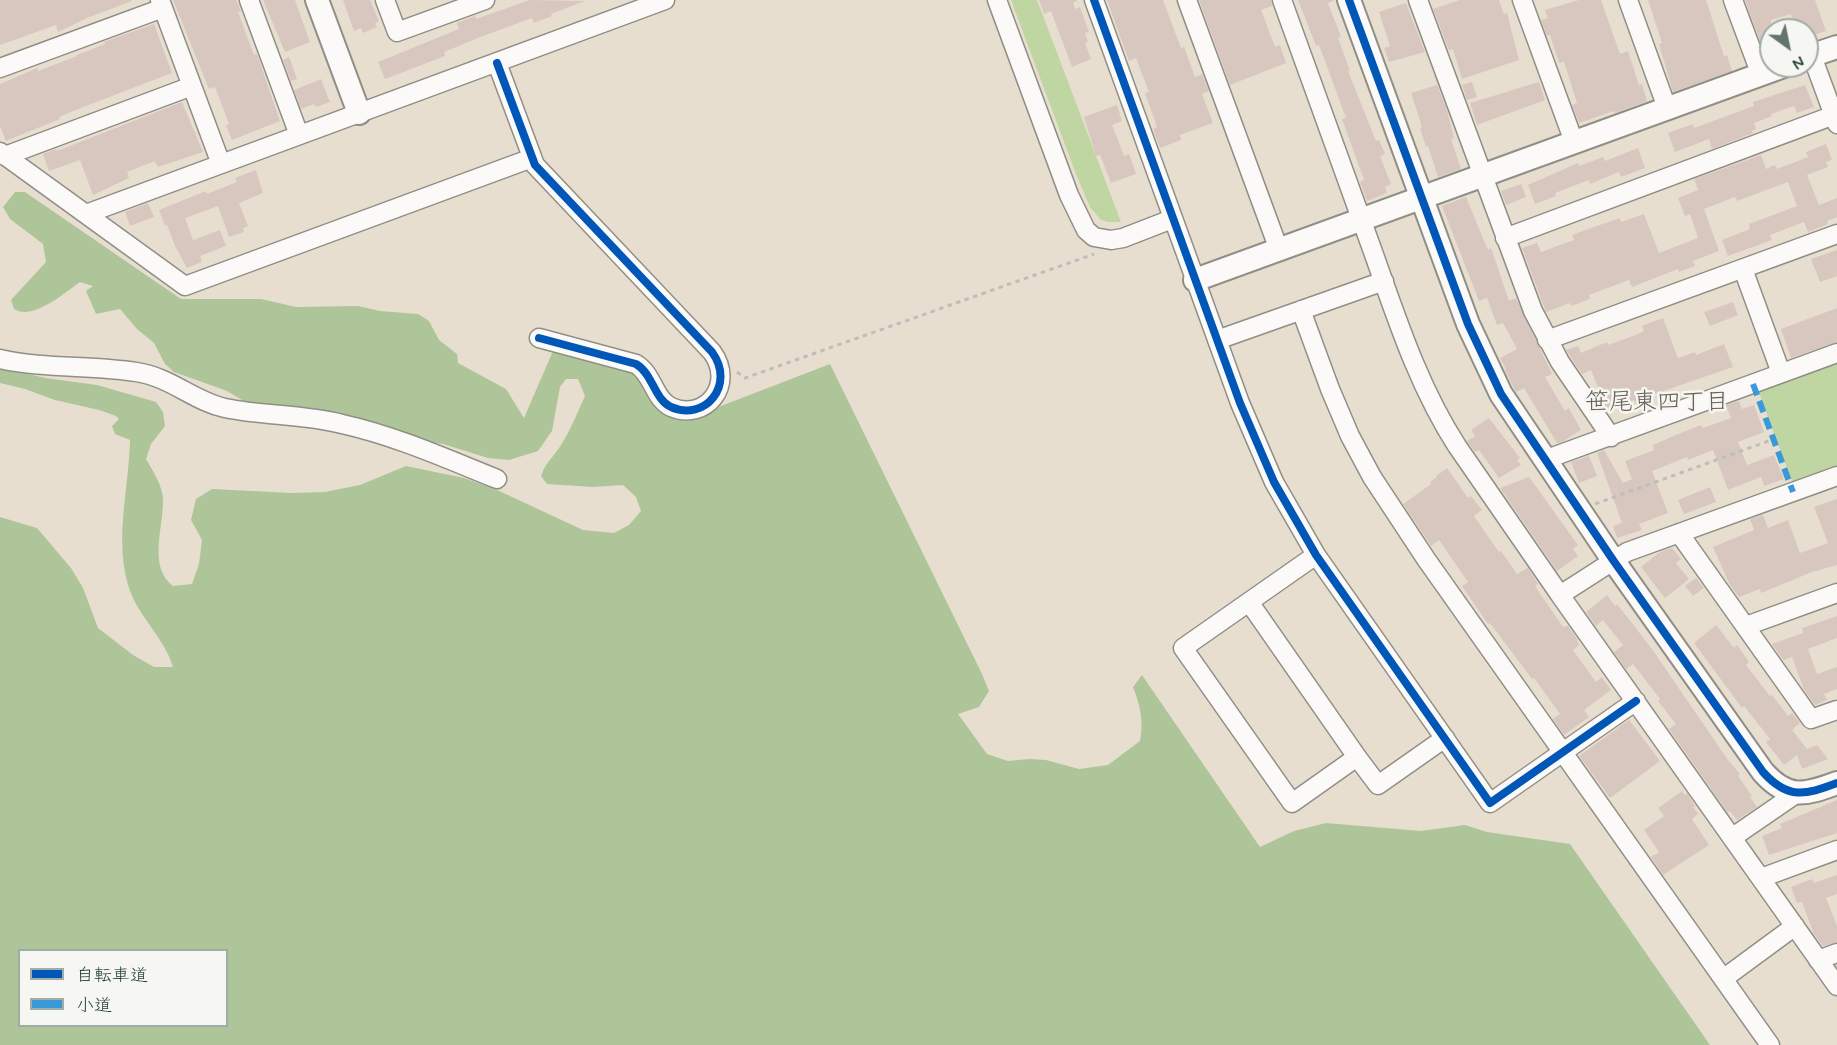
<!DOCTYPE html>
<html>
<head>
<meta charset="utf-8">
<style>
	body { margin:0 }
	#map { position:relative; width:1837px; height:1045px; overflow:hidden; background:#e8ded0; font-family:Mynerve,"Klee One",sans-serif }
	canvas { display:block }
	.legend { position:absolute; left:18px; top:949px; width:210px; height:78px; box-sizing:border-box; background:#f6f6f2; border:2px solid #a0aca6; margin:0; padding:8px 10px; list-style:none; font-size:18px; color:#1f3d34 }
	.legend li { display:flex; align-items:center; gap:12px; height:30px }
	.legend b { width:30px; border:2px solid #a0aca6 }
	.north { position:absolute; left:1759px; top:18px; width:60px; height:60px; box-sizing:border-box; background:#f6f6f2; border:2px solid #a0aca6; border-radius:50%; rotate:147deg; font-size:16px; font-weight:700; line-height:24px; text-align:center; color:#1f3d34 }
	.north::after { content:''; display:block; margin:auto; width:21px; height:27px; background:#65756b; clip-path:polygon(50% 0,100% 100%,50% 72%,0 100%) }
</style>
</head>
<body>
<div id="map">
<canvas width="1837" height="1045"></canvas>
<ul class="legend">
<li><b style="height:8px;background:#0057b8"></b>自転車道</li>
<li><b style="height:8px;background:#3a99d8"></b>小道</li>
</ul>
<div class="north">N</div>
</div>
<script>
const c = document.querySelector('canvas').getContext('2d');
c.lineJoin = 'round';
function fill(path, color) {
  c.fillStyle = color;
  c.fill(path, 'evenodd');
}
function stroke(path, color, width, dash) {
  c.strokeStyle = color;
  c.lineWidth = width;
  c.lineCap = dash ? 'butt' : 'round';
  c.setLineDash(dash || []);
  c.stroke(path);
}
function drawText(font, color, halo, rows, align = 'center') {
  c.font = font + ' Mynerve,"Klee One",sans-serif';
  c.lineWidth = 5;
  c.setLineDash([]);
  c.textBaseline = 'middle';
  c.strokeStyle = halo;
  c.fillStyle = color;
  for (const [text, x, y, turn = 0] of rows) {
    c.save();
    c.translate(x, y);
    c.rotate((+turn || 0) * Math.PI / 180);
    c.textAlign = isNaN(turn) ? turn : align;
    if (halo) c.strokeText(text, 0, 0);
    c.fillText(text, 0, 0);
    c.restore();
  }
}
const green = new Path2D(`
	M1011,0H1037L1121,222H1108L1101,220L1090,207L1076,174Z
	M1837,361V469L1793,484L1758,390Z`);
const forest = new Path2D(`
	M15,192H25L181,299H261L296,307L358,306L380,311L418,314L429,321L439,340L457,354L458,363L506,389L524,418L553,351L580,355L633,367L695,416L830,364L982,674L989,691L979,707L958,714L987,754L1008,761L1029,759L1046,760L1079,769L1108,765L1140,741C1144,721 1140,705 1133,687L1142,675L1260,847L1294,831L1326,823L1421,831L1465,825L1487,832L1570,844L1710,1045H0V517L37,528L71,568L83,588L98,628L133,655L154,667H173C165,639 140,618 130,591C113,543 129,489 130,440L115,434L112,426L119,419L116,416L99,410L55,400L25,389L0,383V367L45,378L97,385L156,402L163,412L165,426L151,444L146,459C153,471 164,488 163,502C163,529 148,567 173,586L192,584L199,564L202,540L191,520L196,499L212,489L292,493L325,492L360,485L406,466L464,478L495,489L583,530L614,533L629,525L641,511L636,497L623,485L593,487L547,484L541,476C546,462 551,460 559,448C570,432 577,413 585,396L578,379H566L560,387L552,431L538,451L509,460L488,458L443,444L402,439L247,403L227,391L174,372L165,364L154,343L137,329L120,309L96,314L86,291L93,286L80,282C64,293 33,321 14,309L11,300L46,262L43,244L10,219L3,207ZM20,950H226V1026H20Z`);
const building = new Path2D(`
	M0,0H131L132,1L87,18L58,32L56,25L0,45Z
	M173,0H236L241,11L238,12L254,55L257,54L280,121L232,140L226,125L229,124L215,87L209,89Z
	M263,0H295L310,42L285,52Z
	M343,0H370L379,21L375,23L377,27L363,33L361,28L354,31Z
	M530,0L585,1L551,14L552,16L534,23L532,18L483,36L444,52L445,56L385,79L378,62L459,29L457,23L475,16L476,19Z
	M1039,0H1078L1073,3L1075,9L1080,7L1089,32L1085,33L1088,42L1085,43L1091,59L1072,67L1051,11L1044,14Z
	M1107,0H1163L1181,48L1184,47L1195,77L1202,74L1209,91L1202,94L1213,123L1180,135L1181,140L1160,148L1153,129L1157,127L1145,93L1149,92L1136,58L1129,61Z
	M1199,0H1271L1272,6L1261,10L1275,47L1280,45L1286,63L1230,85Z
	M1298,0H1335L1328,3L1341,37L1338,38L1350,71H1348L1376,141L1379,140L1385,154L1380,156L1391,184L1385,187L1387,193L1367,201L1360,182L1364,180L1342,119L1346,118L1319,45L1316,46Z
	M1460,0H1499L1504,14L1507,13L1519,60L1462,79L1453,49L1449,50L1433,9Z
	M1579,0H1601L1620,54L1628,51L1639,85L1642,84L1647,101L1615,113L1614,111L1579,123L1572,105L1577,103L1564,62L1559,63L1550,35L1547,36L1541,20L1548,18L1545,10Z
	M1648,0H1706L1724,56L1727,55L1732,71L1673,92L1659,44L1662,43Z
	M1745,0H1815L1826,31L1807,37V30H1796L1791,14L1771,20V53L1765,55Z
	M1406,3L1425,52L1389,62L1384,48L1390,46L1379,12Z
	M154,24L172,73L86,106L59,117L60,119L6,141L0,126V84L37,68L38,71L77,56V55L105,44L104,42Z
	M289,57L297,79L291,81L283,60Z
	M321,79L330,102L316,107L314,104L301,109L294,90Z
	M1472,82L1477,97L1467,100L1462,85Z
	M1539,82L1545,100L1477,125L1470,103Z
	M1437,85L1446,107L1454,138L1451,139L1461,169L1438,177L1428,146L1426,147L1420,128L1422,127L1411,93Z
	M1805,85L1814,107L1797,113L1794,106L1771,114L1772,116L1754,123L1756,129L1752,131L1753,133L1712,149L1709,139L1675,152L1668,133L1693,124L1694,128L1754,106L1753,102Z
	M182,102L203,152L158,167L155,161L127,172L129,178L93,195L80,160L49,171L43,154L56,149L57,151Z
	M1117,105L1122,121L1112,125L1124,156L1129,154L1136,174L1111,183L1100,155L1096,156L1084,117Z
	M1826,144L1832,160L1826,162L1828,167L1807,175L1819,205L1837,198V217L1827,221L1828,224L1808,232L1804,222L1770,235L1772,240L1728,256L1722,240L1750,229L1749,224L1797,206L1788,182L1737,201L1735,197L1704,209L1719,251L1693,261L1695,266L1679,272L1678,269L1632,287L1629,280L1589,295L1590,299L1571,306L1570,303L1546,312L1522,248L1537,243L1541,252L1574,240L1572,235L1594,227L1620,218L1621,222L1644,214L1659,253L1698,238L1690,214L1685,216L1678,198L1698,190L1694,179L1761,155L1766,169L1775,165L1777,169L1808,157L1806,152Z
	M1638,148L1645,168L1621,177L1619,172L1590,184L1589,180L1555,193L1556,196L1535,204L1528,185L1578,163L1579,166L1603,157L1605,161Z
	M256,170L263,193L239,203L248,226L243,228L244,232L229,237L218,206L185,218L193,240L220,230L226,246L200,256L202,262L187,268L175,246L167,225L165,226L159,210L206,191L207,194L237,182L235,178Z
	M1521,184L1526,197L1506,205L1501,191Z
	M1466,197L1488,250L1491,248L1509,301L1516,298L1552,374L1545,377L1565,411L1569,408L1581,430L1562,442L1557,443L1524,388L1516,392L1505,370L1506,369L1500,358L1517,349L1503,323L1497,325L1487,298L1479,301L1442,206Z
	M148,203L154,217L130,226L125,212Z
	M1837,250V276L1820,282L1811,259Z
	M1733,302L1738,315L1710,326L1704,312Z
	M1837,308V342L1791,358L1781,329Z
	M1663,318L1678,358L1695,352L1696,355L1724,344L1733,367L1649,396L1652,403L1637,408L1634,400L1607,410L1591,370L1582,374L1566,350L1578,346L1581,353L1607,342L1608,345L1638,334L1644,331L1642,326Z
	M1739,401L1742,409L1754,405L1764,432L1738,442L1747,465L1774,455L1784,479L1764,486L1761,477L1728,490L1713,450L1688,460L1687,457L1652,471L1668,513L1639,524L1642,530L1617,538L1613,526L1622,523L1597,453L1604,450L1623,483L1632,479L1625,461L1654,450L1653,445L1678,434L1701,425L1703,428L1731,418L1726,405Z
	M1489,418L1520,458L1517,460L1521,465L1499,478L1479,450L1475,452L1467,441L1475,436L1471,430Z
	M1589,456L1597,476L1579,483L1571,462Z
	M1447,468L1468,498L1471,496L1482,510L1474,516L1499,552L1501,551L1517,574L1528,568L1538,584L1535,586L1563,627L1568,626L1578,640L1577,641L1579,645L1573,650L1596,682L1602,677L1611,690L1584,710L1589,717L1564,735L1553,719L1560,714L1534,678L1532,679L1490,623L1488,624L1462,586L1468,582L1439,540L1431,546L1403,504L1431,484L1430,482L1437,477L1436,476Z
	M1529,477L1578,545L1573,549L1578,556L1557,571L1500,488Z
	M1710,487L1716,502L1684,514L1678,500Z
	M1837,499V565L1812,572L1761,593L1760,589L1739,597L1730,585L1713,547L1754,530L1750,519L1763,515L1768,528L1788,520L1800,553L1828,543L1814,507Z
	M1672,548L1681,559L1676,563L1689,579L1665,598L1641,567L1660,552Z
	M1696,578L1704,588L1693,596L1685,586Z
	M1607,595L1615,606L1617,604L1652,649L1728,760L1740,774L1738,776L1752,796L1750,797L1757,807L1737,820L1730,811L1728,813L1669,729L1676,724L1658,701L1660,699L1633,664L1626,669L1614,652L1623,645L1603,620L1596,626L1586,612Z
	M1837,616V638L1808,649L1817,674L1837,667V689L1824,694L1827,700L1815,705L1804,690L1792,657L1783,660L1772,644L1803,633L1802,628Z
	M1716,625L1734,648L1737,645L1749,662L1746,665L1770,696L1772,695L1788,716L1792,713L1800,723L1792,730L1807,749L1817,745L1828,759L1802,769L1797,755L1784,765L1766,742L1770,739L1744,706L1742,708L1694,643Z
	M1629,720L1660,761L1610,798L1579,756Z
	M1682,791L1685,795L1687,793L1695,806L1693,807L1698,814L1692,819L1709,845L1663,875L1651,857L1659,852L1644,830L1664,816L1658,808Z
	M1837,800V833L1769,855L1762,836L1782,828L1780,824Z
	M1837,875V894L1826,898L1837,926V942L1823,946L1814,934L1802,902L1797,903L1791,887L1812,879L1814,883Z`);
const path = new Path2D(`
	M737,372L745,378L1094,254
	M1595,504L1774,439`);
const minor = new Path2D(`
	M160,0L221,164
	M249,0L299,135
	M385,0L397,32L485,0
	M997,0L1069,195L1086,230L1094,237L1111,240L1123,238L1172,219
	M1094,0L1240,403L1274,482L1316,555L1490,803L1636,701
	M1187,0L1279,250
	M1282,0C1312,83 1342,166 1372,249C1396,316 1418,386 1457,446L1560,595L1627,552L1837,476
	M1418,0L1533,311L1560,362L1611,437
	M1522,0L1574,142
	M1628,0L1667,108
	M1733,0L1761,75
	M1812,56L1837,124
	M497,63L535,165L712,352C736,385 705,422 671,407C654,399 653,374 636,364L539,338
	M0,68L163,8
	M0,152L185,286L532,158
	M5,156L192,86
	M86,214L665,0
	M1505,238L1837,114
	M1743,269L1781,373
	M1301,310L1330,389L1350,436L1372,477L1426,559L1770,1045
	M1217,340L1384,281
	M1547,340L1837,234
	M0,359C44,369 92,365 136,372C171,377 193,401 225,408C263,416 304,414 342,424C396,436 447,459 497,479
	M1544,460L1837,353
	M1679,533L1811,719L1837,710
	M1316,555L1183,648L1292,803L1357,757L1378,785L1445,738
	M1560,595L1837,986
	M1249,602L1357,757
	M1746,626L1837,593
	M1733,837L1797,793
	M1761,878L1837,850
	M1818,960L1837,953
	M1723,979L1795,926`);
const tertiary = new Path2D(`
	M317,0L359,113
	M1349,0L1468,324L1501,394L1613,560L1763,772C1788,800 1805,795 1837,783
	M1807,57L1837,47
	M1195,280L1784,66`);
const quiet = new Path2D(`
	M1753,384L1793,492`);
const cycleway = new Path2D(`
	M1094,0L1240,403L1274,482L1316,555L1490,803L1636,701
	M1349,0L1468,324L1501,394L1613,560L1763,772C1788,800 1805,795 1837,783
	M497,63L535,165L712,352C736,385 705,422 671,407C654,399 653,374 636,364L539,338`);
const neighbourhoodNames = [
	["笹尾東四丁目",1657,404]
];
fill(green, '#bfd5a2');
fill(forest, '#aec599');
fill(building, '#d8c7bf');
stroke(minor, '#8f8f86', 21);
stroke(tertiary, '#8f8f86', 26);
stroke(path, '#bdbebb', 3, [4.5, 4.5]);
stroke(minor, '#fcfaf8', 18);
stroke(tertiary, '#fcfaf8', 22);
stroke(quiet, '#3a99d8', 6, [12, 6]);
stroke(cycleway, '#0057b8', 8);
drawText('24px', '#676158', '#f6f6f2', neighbourhoodNames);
</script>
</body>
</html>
